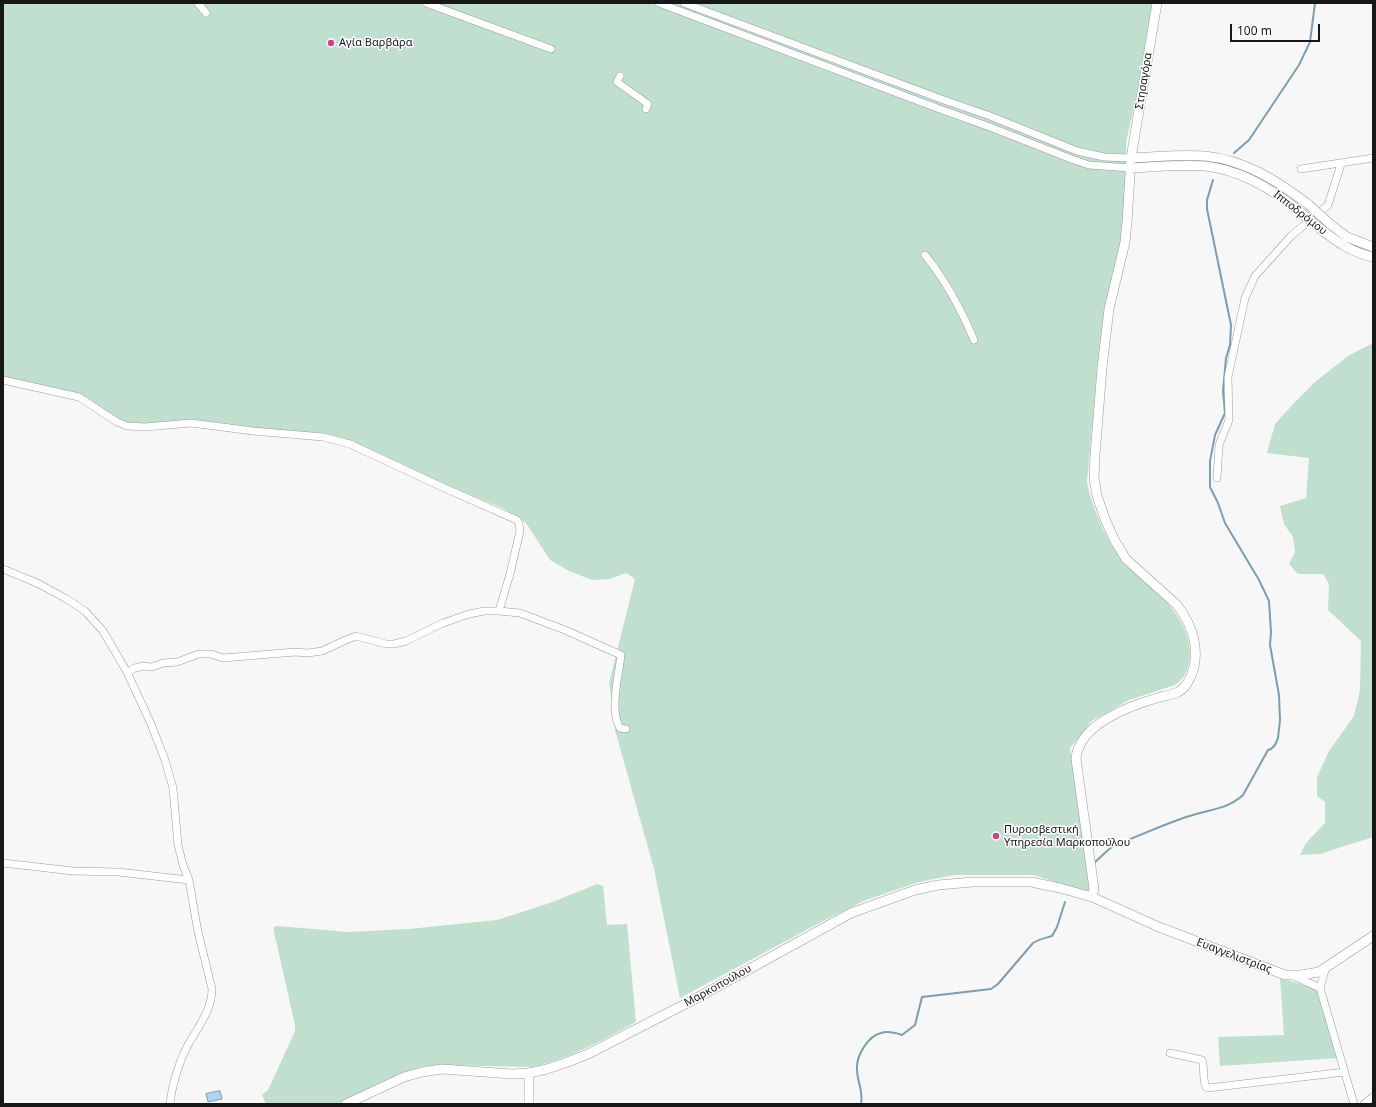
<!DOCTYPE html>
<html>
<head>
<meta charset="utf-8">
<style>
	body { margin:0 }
	#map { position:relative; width:1376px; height:1107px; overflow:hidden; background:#f7f7f8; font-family:"Noto Sans",sans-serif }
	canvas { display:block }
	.frame { position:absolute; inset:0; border:4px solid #171718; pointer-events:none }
	.scale { position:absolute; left:1230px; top:24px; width:90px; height:18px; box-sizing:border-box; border:2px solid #171718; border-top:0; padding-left:5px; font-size:12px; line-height:14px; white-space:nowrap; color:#171718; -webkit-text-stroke:3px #fff; paint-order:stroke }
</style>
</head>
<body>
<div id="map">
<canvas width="1376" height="1107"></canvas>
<div class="frame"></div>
<div class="scale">100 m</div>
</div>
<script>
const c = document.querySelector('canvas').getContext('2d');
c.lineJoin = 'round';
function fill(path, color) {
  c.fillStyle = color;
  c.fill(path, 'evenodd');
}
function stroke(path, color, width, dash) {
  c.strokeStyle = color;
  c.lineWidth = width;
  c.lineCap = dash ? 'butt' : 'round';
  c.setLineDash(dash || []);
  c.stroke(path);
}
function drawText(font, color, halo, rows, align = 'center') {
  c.font = font + ' "Noto Sans",sans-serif';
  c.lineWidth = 3;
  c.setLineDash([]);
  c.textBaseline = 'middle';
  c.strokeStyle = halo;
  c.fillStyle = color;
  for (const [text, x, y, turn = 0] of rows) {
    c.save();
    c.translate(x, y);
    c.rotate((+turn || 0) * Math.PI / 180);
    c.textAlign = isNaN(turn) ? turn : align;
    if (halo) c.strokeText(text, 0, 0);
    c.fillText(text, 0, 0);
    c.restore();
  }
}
const green = new Path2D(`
	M3,3H1154L1142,72L1126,142L1127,188L1123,239L1109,292L1100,343L1087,482C1090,501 1103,531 1113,547C1119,555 1127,563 1134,570C1158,593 1192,620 1190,657C1189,668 1185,678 1175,685L1129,700L1092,721L1070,748L1090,893L1033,875H954L919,882L866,900L825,920L680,998L654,869L615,730L610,688L609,683L635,579L626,573L610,579L592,580L569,571L550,560L526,523L503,508L443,484L354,443L195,422L137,425L123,422L97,406L3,377Z
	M1373,343V837L1320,854L1300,855L1306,843L1325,823V802L1317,796V777L1329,751L1354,716L1360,690L1361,641L1328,610L1329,584L1323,574H1298L1289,564L1295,552L1293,537L1284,524L1280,506L1306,498L1309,458L1267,453L1275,424L1295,402L1315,382L1348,356Z
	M597,884L603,886L607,925L627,924L636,1022C603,1040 569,1059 532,1067L437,1065L420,1067L408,1071L339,1104H266L262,1095L268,1090L295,1031V1025L274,932V927L278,926L348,932L409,929L497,920L550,903Z
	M1280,978L1314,988L1319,992L1339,1058L1220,1066L1218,1037L1284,1035Z`);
const water = new Path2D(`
	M220,1091L222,1099L208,1102L206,1094Z`);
const stream = new Path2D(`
	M1234,153L1249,140L1299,65L1310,42L1315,3
	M1094,863L1108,850L1115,845C1142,835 1168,822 1196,814C1213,809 1229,808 1243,795L1268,750L1271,749L1275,745L1278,738L1280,720L1279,695L1270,645L1271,632L1269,601L1259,580L1225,523L1218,503L1210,487V461L1215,435L1225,413L1223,391L1226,358L1230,345L1231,325L1207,209V200L1213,180
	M861,1104C864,1091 856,1080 857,1067C857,1055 868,1036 881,1033C887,1031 896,1033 902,1035L915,1025L922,997L991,989L998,984L1033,943C1039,939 1045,938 1052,936L1057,927L1065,902`);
const street = new Path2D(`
	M198,3L206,13
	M426,3L551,49
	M659,3L937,108L990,127L1074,160L1089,165L1131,168
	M684,3L941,99L990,116L1077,151L1104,157L1131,158
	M620,76L617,82L648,104L646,109
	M1301,169L1373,158
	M925,255C946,281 961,309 974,340
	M3,380L79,397L117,422L127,426L145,427L191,423L253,431L323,437L350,444L440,486L517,520L519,524L520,531L510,574L499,611
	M1217,478L1219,445L1229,420L1228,377L1245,298L1255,276L1291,236L1328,205L1341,164
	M3,569L37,583L65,598L85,611L103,631L127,672L151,724L165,760L173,788L178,845L183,865L189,880L198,932L212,989C212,1010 198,1027 188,1045C179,1062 172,1085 170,1104
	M127,672L135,668L143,666L152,667L163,663L177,662L199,654H211L223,658L295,652L308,653L322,651L346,640L356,636L386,644H394L406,641L443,623L469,614L484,611H499L520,613L565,630L621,655C619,674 609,711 620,728L626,729
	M3,863L73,871L118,872L189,880
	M1294,976L1320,988L1326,967
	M1320,988L1354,1104
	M1170,1053L1202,1060C1205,1069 1202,1078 1206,1087L1208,1088L1345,1072
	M1364,1104L1373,1097`);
const secondary = new Path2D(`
	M1131,158C1156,157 1181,154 1205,156C1245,160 1278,181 1309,205
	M1131,168C1155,167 1180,164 1205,166C1242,170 1274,190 1301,213
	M1330,224L1347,237L1373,247
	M1322,230C1337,242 1353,253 1373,257
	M1092,897L1094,889L1076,759C1078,725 1129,706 1157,698C1164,696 1171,695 1178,692C1184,689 1188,683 1191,676C1201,651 1193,626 1177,605L1126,559L1115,541L1105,519L1097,496L1094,478L1095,455L1102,368L1109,309L1125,242L1127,222L1131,158L1157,3
	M346,1104L404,1077L422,1072L442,1069L512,1074L529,1073L547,1069L565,1063L588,1054L693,1000L851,913L915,890L938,885L973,882H1031L1060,888L1092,897L1159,927L1285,975H1301L1319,972L1373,936
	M529,1104V1073`);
const secondaryBridge = new Path2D(`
	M1309,205L1330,224
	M1301,213L1322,230`);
const markers = [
	[331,43,4,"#cd4584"],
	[996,836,4,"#cd4584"]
];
const poiNames = [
	["Αγία Βαρβάρα",339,43],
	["Πυροσβεστική",1004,830],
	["Υπηρεσία Μαρκοπούλου",1004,843]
];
const streetNames = [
	["Στησαγόρα",1144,81,-81],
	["Ιπποδρόμου",1300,213,38],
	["Ευαγγελιστρίας",1234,956,21],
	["Μαρκοπούλου",718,986,-29]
];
fill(green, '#c1dfce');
fill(water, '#aad6ee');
stroke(water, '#7e9dae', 1);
stroke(stream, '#7e9dae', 2);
stroke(street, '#9b9b9c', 8);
stroke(secondary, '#9b9b9c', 10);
stroke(street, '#fff', 7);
stroke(secondary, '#fff', 9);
stroke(secondaryBridge, '#9b9b9c', 10, []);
stroke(secondaryBridge, '#fff', 9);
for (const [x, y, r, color] of markers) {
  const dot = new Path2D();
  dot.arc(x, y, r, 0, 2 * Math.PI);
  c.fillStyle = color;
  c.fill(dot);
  stroke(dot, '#fff', 1.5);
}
drawText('11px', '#171718', '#fff', poiNames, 'left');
drawText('11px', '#171718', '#fff', streetNames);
</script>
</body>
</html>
